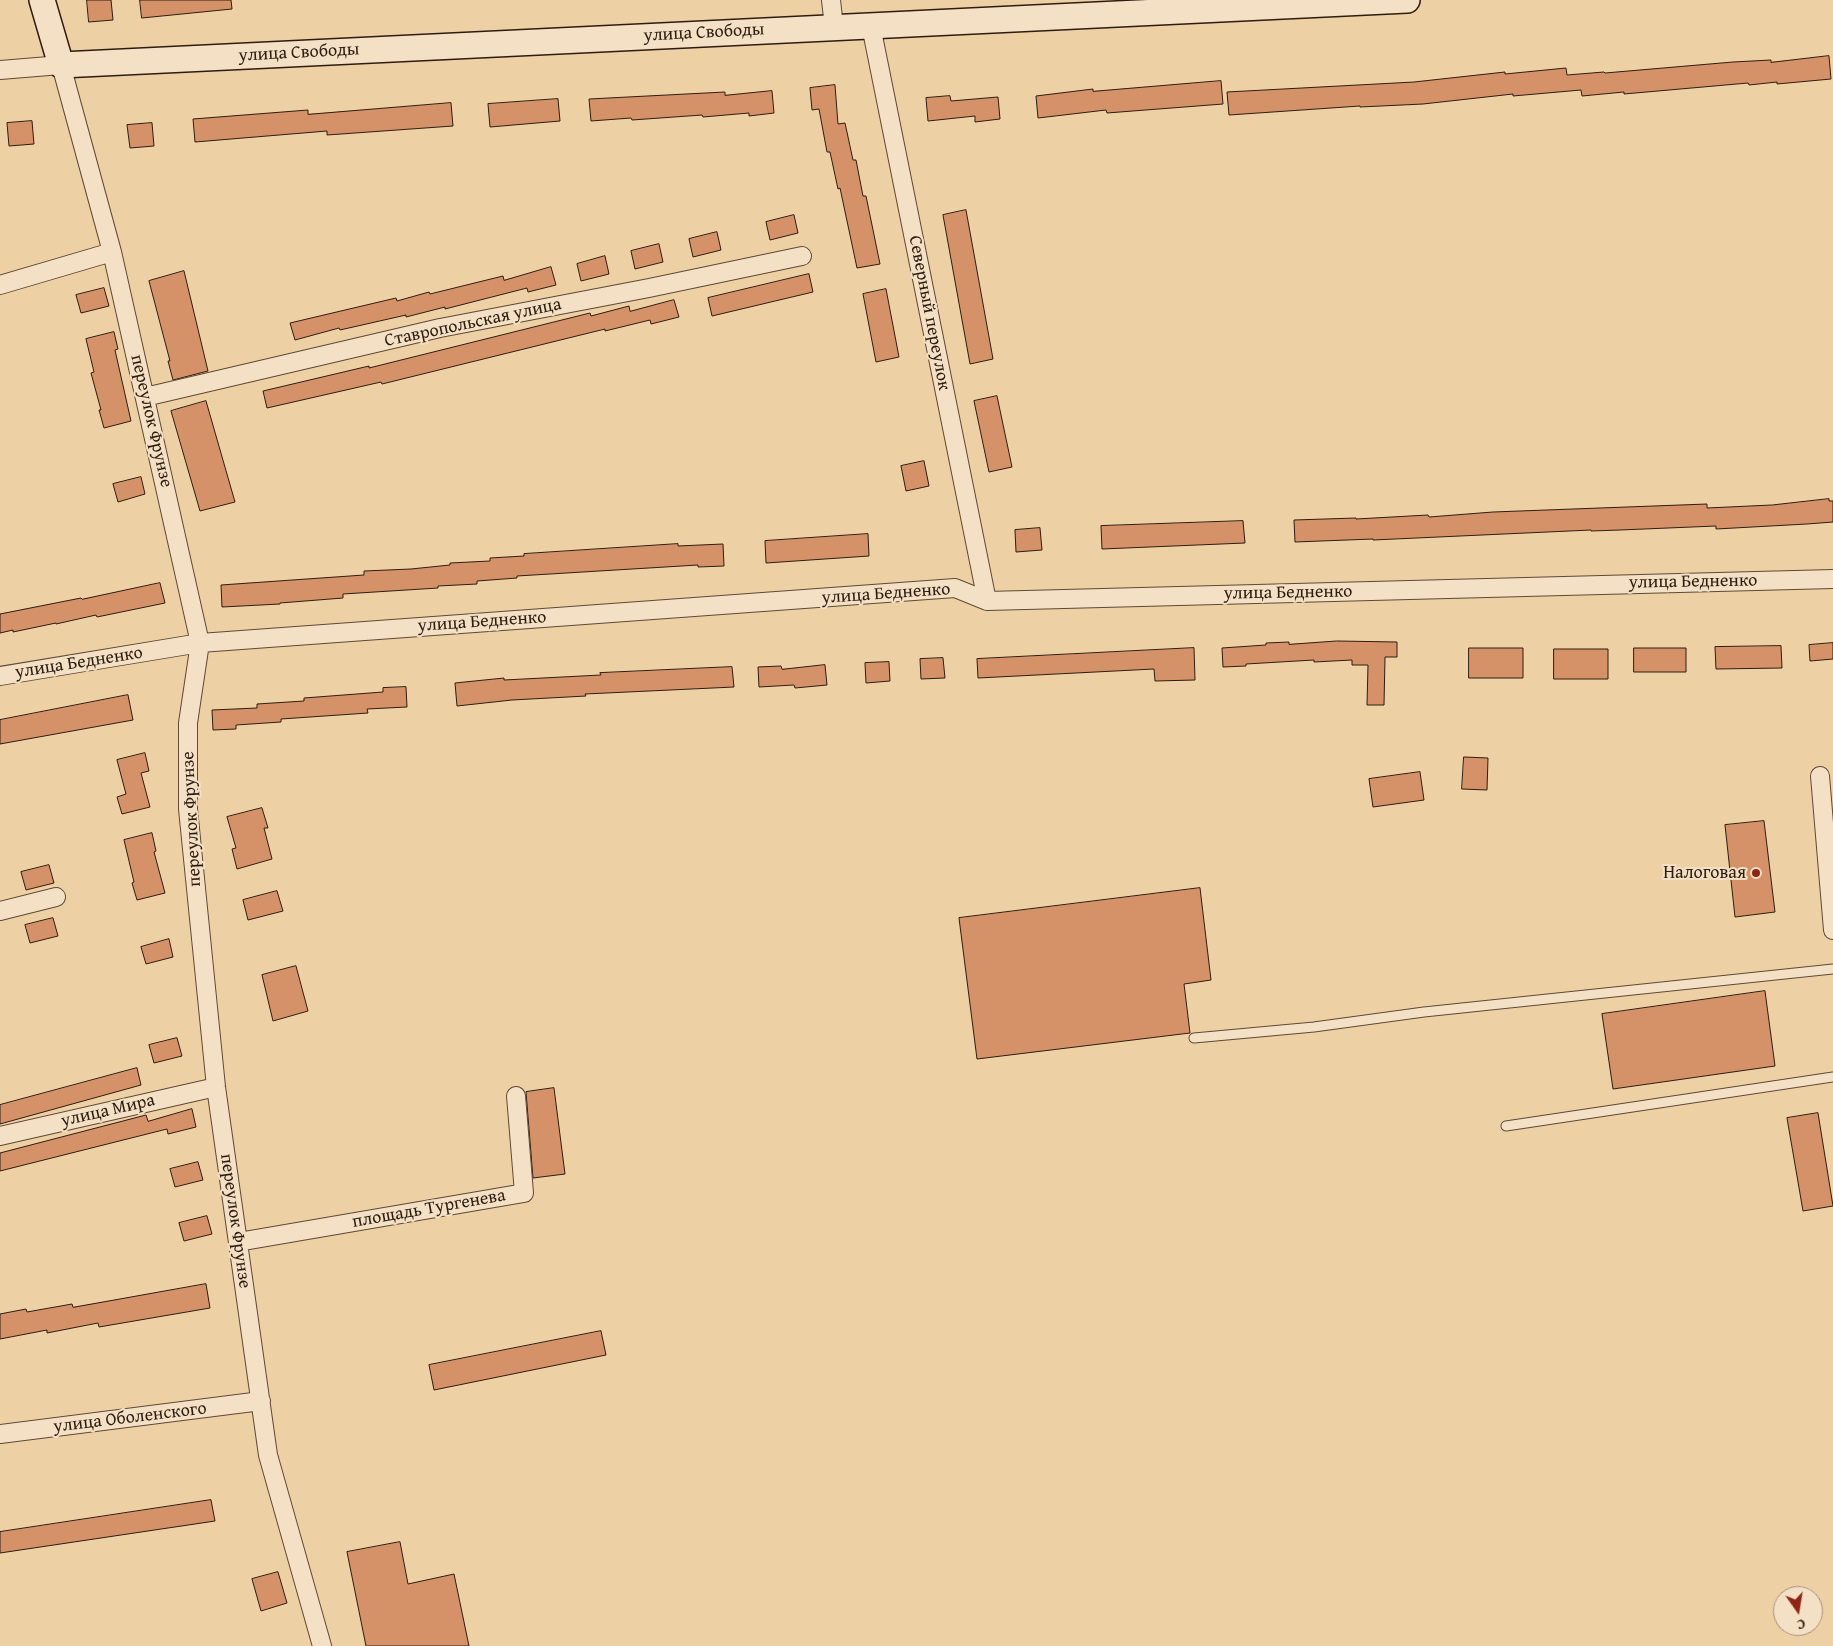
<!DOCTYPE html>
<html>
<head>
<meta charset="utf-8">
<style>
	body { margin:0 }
	#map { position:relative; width:1833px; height:1646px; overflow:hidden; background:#eed0a5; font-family:"Gentium Book Plus",serif }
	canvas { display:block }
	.north { position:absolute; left:1773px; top:1586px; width:50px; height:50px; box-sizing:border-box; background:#f4e0c4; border:1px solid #a5927c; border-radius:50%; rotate:167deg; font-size:14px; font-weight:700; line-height:20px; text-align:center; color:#2e1c11 }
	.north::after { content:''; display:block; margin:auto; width:18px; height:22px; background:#8f2418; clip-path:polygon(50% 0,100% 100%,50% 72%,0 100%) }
</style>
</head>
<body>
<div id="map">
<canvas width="1833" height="1646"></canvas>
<div class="north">С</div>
</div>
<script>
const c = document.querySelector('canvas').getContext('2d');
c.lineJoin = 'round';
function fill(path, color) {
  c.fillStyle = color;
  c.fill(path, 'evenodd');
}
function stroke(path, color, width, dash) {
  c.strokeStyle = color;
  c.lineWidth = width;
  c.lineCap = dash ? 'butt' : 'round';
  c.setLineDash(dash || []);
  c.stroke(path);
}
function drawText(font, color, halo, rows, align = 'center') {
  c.font = font + ' "Gentium Book Plus",serif';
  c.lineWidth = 4;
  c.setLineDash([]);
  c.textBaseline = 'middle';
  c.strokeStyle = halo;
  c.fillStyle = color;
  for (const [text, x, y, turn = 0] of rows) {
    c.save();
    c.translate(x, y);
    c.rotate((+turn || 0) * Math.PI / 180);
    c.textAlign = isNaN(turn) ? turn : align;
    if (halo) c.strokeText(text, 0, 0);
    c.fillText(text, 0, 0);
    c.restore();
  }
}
const building = new Path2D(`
	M87,0H111L113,20L89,22Z
	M140,0H231L232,9L142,18Z
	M1829,56L1831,79L1777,84V82L1749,85L1748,83L1624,94V92L1582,96L1581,90L1513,96V94L1423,104L1360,107V106L1229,115L1227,92L1414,82L1505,72V74L1566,68L1567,75L1604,72L1605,73L1733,62L1771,60V62Z
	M1221,81L1223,104L1107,113L1106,110L1038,118L1036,96L1093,89V91Z
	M835,85L838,124L845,123L853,160H856L863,196H866L880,264L857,268L840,188L838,189L830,152H827L819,109L812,110L810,88Z
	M772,91L774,113L749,116V113L703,117L702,115L632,120L631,118L591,121L589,99L725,92V95Z
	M950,96L951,101L998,97L1000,119L975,122V116L928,121L926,98Z
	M558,99L560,121L490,127L488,104Z
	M451,103L453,126L327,135V131L195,142L193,119L308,110V114Z
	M32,121L34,144L9,146L7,123Z
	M152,123L154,146L130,148L127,125Z
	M966,210L993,359L970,364L943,215Z
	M794,215L798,233L770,240L766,222Z
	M717,232L721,250L693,257L689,239Z
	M659,244L663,262L635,269L631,251Z
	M605,256L609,274L581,281L577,264Z
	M551,267L556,285L528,292L527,288L445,309V307L406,317V315L340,330L339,328L295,340L290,323L396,298L397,301L429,292L430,294L503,276L504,280Z
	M184,271L208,371L173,380L168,361H170L149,281Z
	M809,274L813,292L712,316L708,298Z
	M104,288L109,306L81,313L76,295Z
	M886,289L899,357L876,362L863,294Z
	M674,300L679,317L651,324L650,320L605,331V329L382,384L381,382L267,408L263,391L369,366V368L590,313L591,316L629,306L630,311Z
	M114,332L118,349L115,350L131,421L104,428L99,410H101L91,373L94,372L86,339Z
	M997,396L1012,467L989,472L974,401Z
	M206,401L235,502L200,511L171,411Z
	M924,461L929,486L906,491L901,466Z
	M141,477L145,494L118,502L113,484Z
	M1829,499V501H1833V522L1807,524L1716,529V526L1620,530L1591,531V530L1373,540V539L1295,542L1294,520L1356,518V519L1428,515L1429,517L1493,512L1707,504V508L1772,505Z
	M1243,521L1245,543L1102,549L1101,526Z
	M1040,528L1042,550L1016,552L1015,530Z
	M868,534L869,556L766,563L765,541Z
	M678,544V546L723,544L724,566L698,567V565L517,576V578L477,581V584L438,586V588L343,594V598L280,603V604L222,607L221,585L364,575V571L411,569L450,565V563L490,561V558L524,556V554Z
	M160,583L165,603L97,617L96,615L56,624V623L13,632V630L0,633V614L81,598L82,599Z
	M1337,641L1397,642V657H1385L1384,705H1367L1368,665H1352V660L1314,662V660L1246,664V666L1223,667L1222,648L1266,645V643L1289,642V644Z
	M1833,643V659L1810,661L1809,645Z
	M1781,646L1782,668L1716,669L1715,647Z
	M1194,648L1195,680L1155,681L1154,669L978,678L977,659Z
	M1469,648H1523V678H1469Z
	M1634,648H1686V672H1634Z
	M1554,649H1608V679H1554Z
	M943,658L945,678L921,679L920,659Z
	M889,662L890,681L866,683L865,663Z
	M825,665L827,685L795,688L794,685L759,687L758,667L781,666L782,669Z
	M732,667L734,687L585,694L586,696L512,700L457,706L455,683L504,678V680L601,675L600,673Z
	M406,687L407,707L367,709L368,713L281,719V722L236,725V729L213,730L212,710L257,708V704L304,701V698L383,692V688Z
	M128,695L133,720L0,744V720Z
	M145,753L149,771L141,773L150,807L122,814L117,797L126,794L117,760Z
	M1464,757L1488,758L1487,790L1462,789Z
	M1420,772L1424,800L1373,807L1369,779Z
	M262,808L268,828H264L272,859L237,869L232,849L236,848L227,817Z
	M1764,821L1775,912L1735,917L1725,825Z
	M152,833L156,851L154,852L165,893L137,900L132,883L134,882L124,840Z
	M49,865L54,883L26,890L21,872Z
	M1200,888L1211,980L1184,984L1190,1033L977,1059L959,918Z
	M277,891L283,911L248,920L243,900Z
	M53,918L58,936L30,943L25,925Z
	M169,939L173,957L146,964L141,947Z
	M296,966L308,1011L273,1021L262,975Z
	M1765,991L1775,1066L1613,1089L1602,1014Z
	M177,1038L182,1056L154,1063L149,1045Z
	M137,1068L141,1085L0,1124V1105Z
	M554,1088L565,1174L533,1178L526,1092Z
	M192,1109L196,1127L168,1134L167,1129L0,1171V1153L146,1115L148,1121Z
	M1818,1113L1833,1206L1803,1211L1787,1118Z
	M198,1162L203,1180L175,1187L170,1169Z
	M207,1216L212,1234L184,1241L179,1223Z
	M206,1284L210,1308L99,1327L98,1323L47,1333V1330L0,1339V1314L26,1309L27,1312L72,1304L73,1307Z
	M601,1331L606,1355L434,1390L429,1365Z
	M211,1500L215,1521L0,1553V1532Z
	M400,1542L408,1584L454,1574L469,1646H366L347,1552Z
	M278,1572L287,1603L261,1611L252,1579Z`);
const service = new Path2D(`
	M1194,1038L1314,1027L1424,1012L1833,969
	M1506,1126L1833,1077`);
const minor = new Path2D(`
	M831,0L834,27
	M871,26L987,601
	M0,70L61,65L112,252L200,643L188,723V809L216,1087L268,1455L322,1646
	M0,285L112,252
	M145,397L440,328L649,288L802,256
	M0,676L200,643L955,588L987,601L1833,579
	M1820,776L1833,930
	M0,911L56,897
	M0,1136L216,1087
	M238,1242L524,1193L516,1096
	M0,1434L261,1401`);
const secondary = new Path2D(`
	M42,0L61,65L1407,0`);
const markers = [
	[1756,873,5,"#8f2418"]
];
const streetNames = [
	["улица Свободы",704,33,-3],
	["улица Свободы",299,53,-3],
	["Северный переулок",929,313,79],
	["Ставропольская улица",473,323,-12],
	["переулок Фрунзе",151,421,77],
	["улица Бедненко",1693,582,-1],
	["улица Бедненко",1288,593,-1],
	["улица Бедненко",886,594,-4],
	["улица Бедненко",482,622,-4],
	["улица Бедненко",79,663,-9],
	["переулок Фрунзе",192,819,-93],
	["улица Мира",108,1111,-13],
	["площадь Тургенева",429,1209,-10],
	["переулок Фрунзе",235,1221,82],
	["улица Оболенского",130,1418,-7]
];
const poiNames = [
	["Налоговая",1746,873]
];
fill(building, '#d59268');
stroke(building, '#2e1c11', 1);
stroke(service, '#5e4936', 11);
stroke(minor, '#5e4936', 20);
stroke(secondary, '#2e1c11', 28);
stroke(service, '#f4e0c4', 9);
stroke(minor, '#f4e0c4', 18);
stroke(secondary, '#f4e0c4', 25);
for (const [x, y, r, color] of markers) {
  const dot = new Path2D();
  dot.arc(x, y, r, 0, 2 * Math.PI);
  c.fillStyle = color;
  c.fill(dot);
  stroke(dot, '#f4e0c4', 2);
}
drawText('18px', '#2e1c11', '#f4e0c4', streetNames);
drawText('18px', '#2e1c11', '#f4e0c4', poiNames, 'right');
</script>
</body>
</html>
